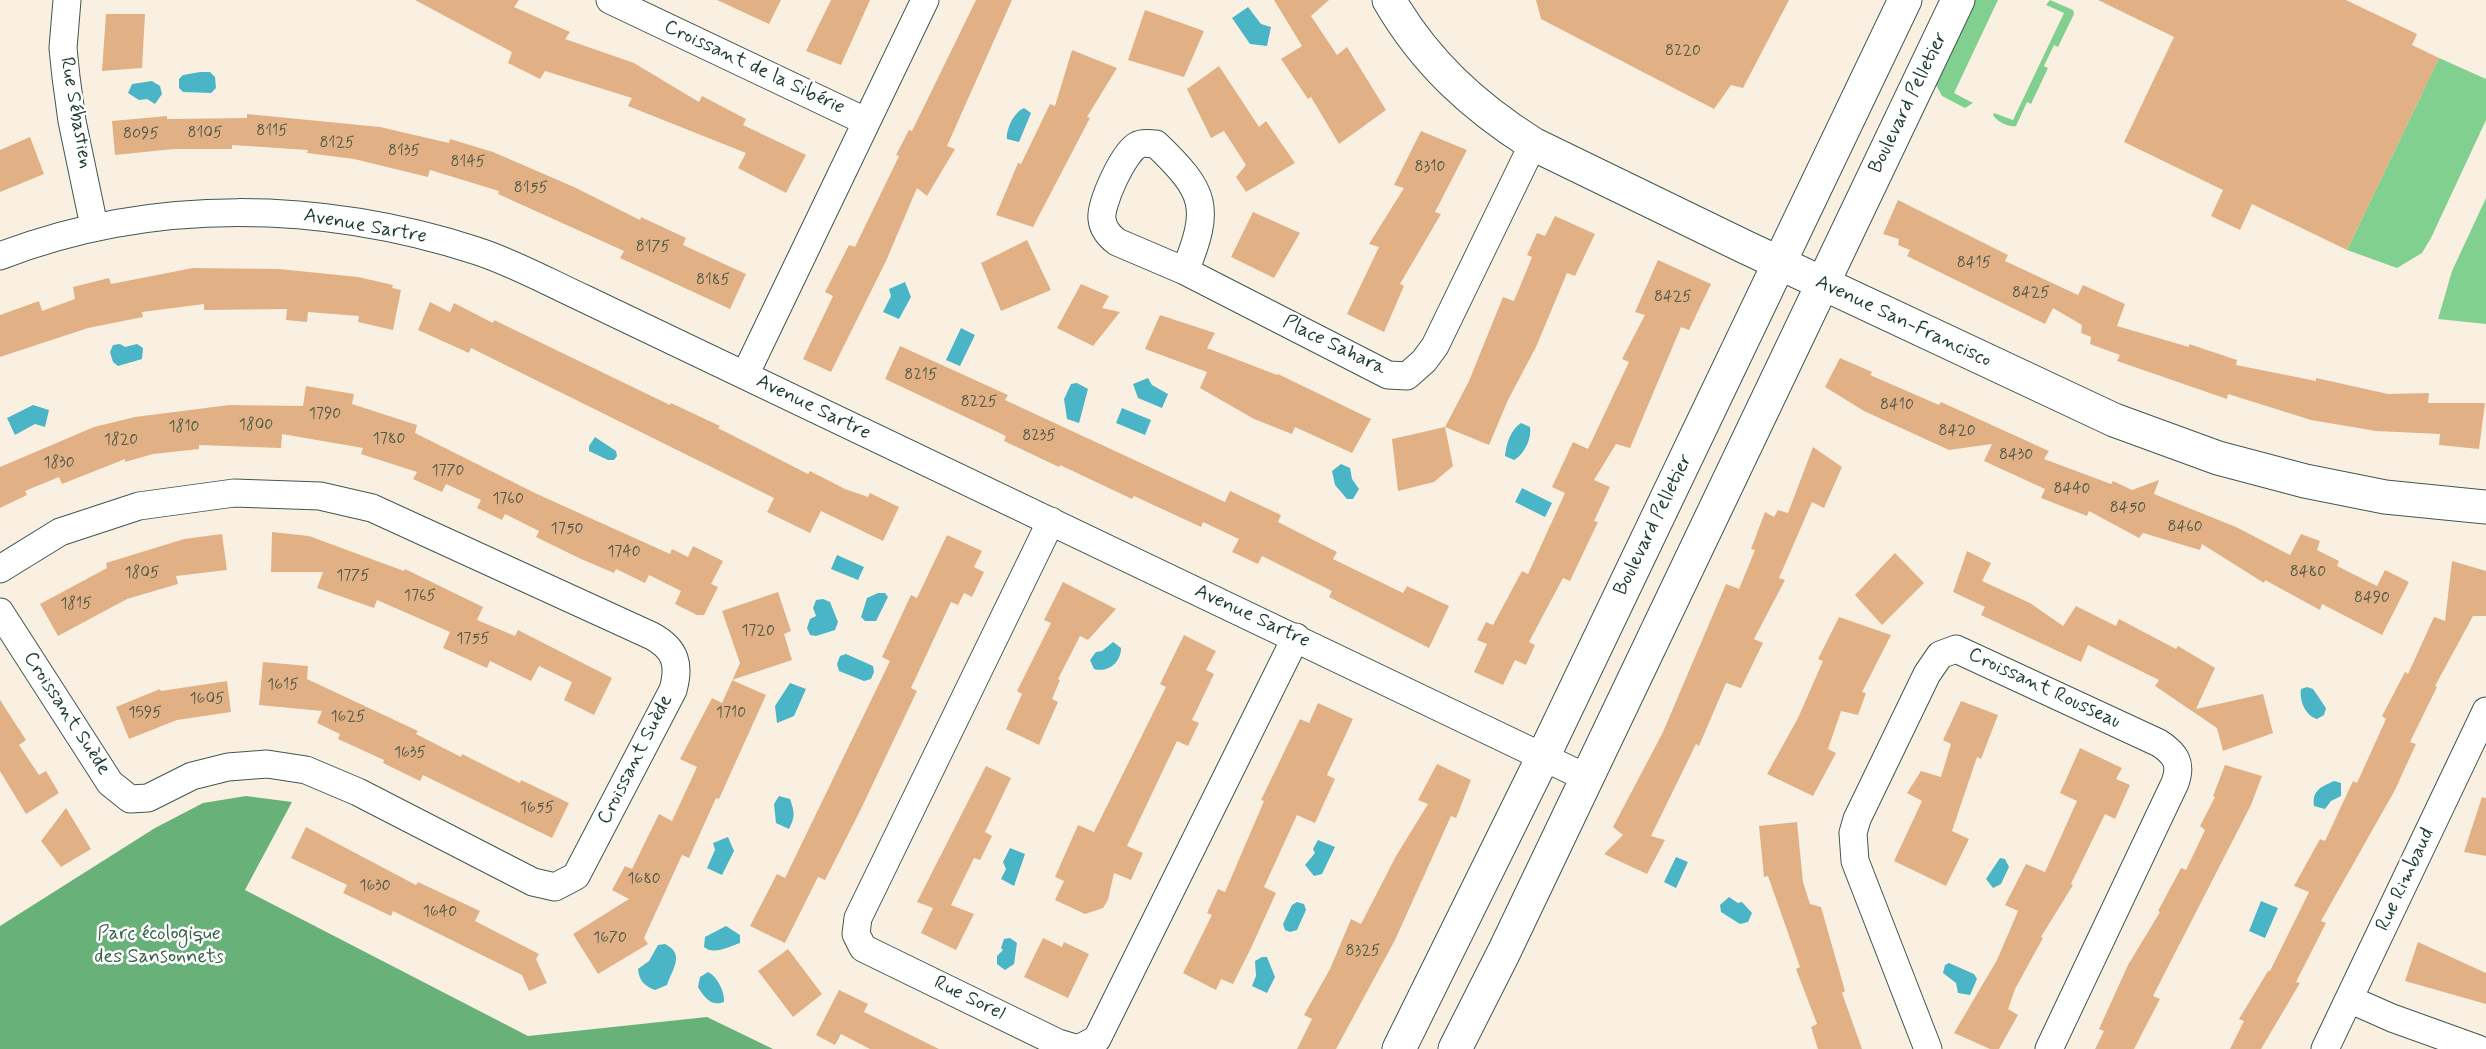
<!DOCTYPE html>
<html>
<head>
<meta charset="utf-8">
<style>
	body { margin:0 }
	canvas { display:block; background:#faf0e2 }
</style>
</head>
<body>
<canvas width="2486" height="1049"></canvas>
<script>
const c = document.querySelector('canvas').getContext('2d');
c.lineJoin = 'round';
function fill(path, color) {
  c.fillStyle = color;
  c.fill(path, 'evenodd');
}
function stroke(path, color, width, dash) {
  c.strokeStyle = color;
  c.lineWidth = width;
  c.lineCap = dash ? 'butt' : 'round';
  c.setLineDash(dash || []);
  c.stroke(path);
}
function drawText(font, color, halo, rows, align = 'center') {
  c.font = font + ' Mynerve,sans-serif';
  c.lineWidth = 5;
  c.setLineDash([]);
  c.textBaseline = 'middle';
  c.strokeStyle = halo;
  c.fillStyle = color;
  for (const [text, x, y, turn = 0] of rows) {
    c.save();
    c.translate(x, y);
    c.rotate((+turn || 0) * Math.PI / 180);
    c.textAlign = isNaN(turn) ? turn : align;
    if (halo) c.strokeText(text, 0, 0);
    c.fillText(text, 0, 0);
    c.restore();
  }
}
const green = new Path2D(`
	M1974,0H1998L1954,93L1973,103L1965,108L1942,96L1935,83Z
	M2050,0L2073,10L2074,14L2058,47L2054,45L2044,66L2048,68L2031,104L2027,102L2016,126C2010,128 1996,121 1993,115L1994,113L2013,120L2064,13L2046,5Z
	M2439,58L2486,79V120L2431,238L2422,253L2397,268L2347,250Z
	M2486,198V324L2438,319L2452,271Z`);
const forest = new Path2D(`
	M246,796L292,802L245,890L528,1036L707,1017L773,1049H0V926L155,828L203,803Z`);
const water = new Path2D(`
	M1248,7L1261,24L1271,27L1267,46L1250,44L1232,18Z
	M200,72H210L215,77L216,88L211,93L183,92L179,88V79L183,75Z
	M152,81L160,86L162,94L155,104L147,99L139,100L128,93L132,84Z
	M1024,108L1031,113L1019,142L1007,139C1006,129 1014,112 1024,108Z
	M905,282L911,297L899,319L883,312L891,296L889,289Z
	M961,328L975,335L960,366L946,360Z
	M120,344L125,347L137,344L143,348L142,359L118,366L113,362L110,352L113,345Z
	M1148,378L1152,385L1168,394L1162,408L1138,398L1133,384Z
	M1077,383L1088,389L1079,423L1067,419L1064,399L1071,384Z
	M33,405L49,410L45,427L35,424L15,435L7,418Z
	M1122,408L1151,420L1145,435L1116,423Z
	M1521,423L1530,427C1532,438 1524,455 1514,460L1505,456C1506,444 1511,429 1521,423Z
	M595,437L616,451L617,456L614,460H608L589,451V446Z
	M1341,464L1350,468L1352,479L1359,489L1353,499H1347L1335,485L1332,471Z
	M1522,488L1552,503L1545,517L1515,502Z
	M837,555L864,567L858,580L831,569Z
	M878,593H885L888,597L876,621H865L861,617L867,598Z
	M823,599L830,602L838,622L835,630L816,636L810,635L807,628L810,619L816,616L813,608L816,600Z
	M1113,642L1121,648C1121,662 1109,673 1094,669L1090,660L1096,652L1102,651Z
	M846,654L873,666L874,672L871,679L864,681L839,671L837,664L840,656Z
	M790,683L806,689L794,716L777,723L775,706Z
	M2307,687L2313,689L2326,708L2324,715L2317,719C2306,716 2299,701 2301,689Z
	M2334,781L2341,783V796L2331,801L2325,809L2314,806C2312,790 2321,787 2334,781Z
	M779,796L790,799C795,813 795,817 789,829L776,823L774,804Z
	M728,837L734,851L722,875L707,868L715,850L713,843Z
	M1318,840L1335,847L1322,874L1314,876L1305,865L1315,853L1313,849Z
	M1010,848L1025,854L1014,886L1001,879L1006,869L1003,862Z
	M1676,857L1688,862L1676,888L1664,882Z
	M2000,858L2005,859L2009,867L2001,884L1993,888L1986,879Z
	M1729,897L1738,903L1742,902L1752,913L1748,922L1740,924L1721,912L1720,905Z
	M2261,901L2278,908L2265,938L2249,931Z
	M1297,902L1304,904L1306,910L1297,930L1290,932L1285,930L1283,924L1292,905Z
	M726,926L740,935V943C729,947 713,955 704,947L705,937Z
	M1010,938L1017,943L1014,964L1005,970L997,964V956L1003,950L1001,948L1004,939Z
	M665,944C685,954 673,968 667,985L655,990C644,986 639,980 638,969L649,961L658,945Z
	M1262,957H1267L1275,977L1267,993L1252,986L1256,976L1255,961Z
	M1949,963L1974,974L1977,979L1970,995L1958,993L1956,983L1943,973L1945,965Z
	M708,972C717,976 725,992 724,1002C711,1007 704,997 698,987L700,977Z`);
const building = new Path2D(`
	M415,0H519L514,7L570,32L565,39L634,63L699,102L702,96L746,119L743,125L806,155L786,193L738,168L746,153L628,106L632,98L545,71L540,79L508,63L512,52Z
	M717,0H781L769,24Z
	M831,0H870L841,65L806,51Z
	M976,0H1012L947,146L955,149L927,196L917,188L886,261L831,372L803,359L833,296L825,292L849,245L855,247L899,156L896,155L909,130L912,131Z
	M1274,0H1329L1311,16L1337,55L1347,47L1386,110L1339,144L1311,97L1308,99L1281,59L1302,46Z
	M1536,0H1789L1743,88L1731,85L1714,109L1541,19Z
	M2098,0H2346L2417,34L2412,45L2439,58L2347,250L2252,204L2240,230L2211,216L2223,190L2124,142L2174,37Z
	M1145,10L1204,31L1184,77L1128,60Z
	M106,14H145L142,68L102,71Z
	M1072,50L1117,68L1087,117L1090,118L1033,227L996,215L1018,163L1021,164L1050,104L1055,106Z
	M1219,66L1259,127L1266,121L1295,163L1246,192L1236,177L1246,165L1224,131L1211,138L1187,89Z
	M247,114L380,127L449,143L450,139L493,152L574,187L640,220L641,217L686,238L683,245L746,274L730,309L620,258L624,251L498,194L499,191L430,170L428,177L354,159L307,153L308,150L232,145V149H174L115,155L112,121L167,116V119L247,118Z
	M1421,131L1467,150L1435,212L1441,214L1400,284L1404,286L1384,332L1347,314L1379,247L1369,244L1404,188L1394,185Z
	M30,137L44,174L0,192V150Z
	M1898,200L2008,255L2005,261L2078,295L2083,285L2125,304L2117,326L2189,347V344L2237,360L2236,365L2316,381V378L2388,394L2429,393L2428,403H2485L2479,449L2439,445L2440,434L2376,431L2311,420L2228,394L2227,399L2117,361L2120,355L2090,344L2091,337L2081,333L2082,325L2053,308L2045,324L1907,256L1910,250L1898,245L1899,239L1883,234Z
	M1253,212L1300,233L1274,278L1231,257Z
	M1555,216L1595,234L1575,276L1567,273L1536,347L1508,400L1489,445L1445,427L1453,466L1434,482L1398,491L1392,439L1445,427L1469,381L1503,297L1514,301L1532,257L1527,255L1537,233L1545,236Z
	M1027,240L1051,290L1001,311L981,263Z
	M1658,260L1711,284L1689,330L1681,327L1630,448L1616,444L1594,480L1610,487L1594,521L1598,522L1570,581L1563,578L1529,642L1535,645L1526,665L1515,660L1503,685L1474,672L1487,644L1477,640L1486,622L1493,625L1522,571L1528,574L1565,493L1552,487L1573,442L1588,449L1629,362L1622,359L1645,315L1635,312Z
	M193,268L279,269L358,277L393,285L392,288L401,290L393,330L358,322L359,316L308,312L307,322L286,320L287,309L204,310V304L142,312L143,317L88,328L0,357V315L39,301L42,311L75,299L73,287L109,278L111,284Z
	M1081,284L1109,296L1102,308L1120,312L1093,346L1057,328Z
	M430,302L450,312L454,303L493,323L494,320L670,405L671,403L720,426L718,428L808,474L810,471L845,489L868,497L870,493L899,507L883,541L821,511L810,533L767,512L774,498L471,348L469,353L418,330Z
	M1160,315L1215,333L1207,348L1277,375L1278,374L1371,419L1352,453L1295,427L1292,434L1254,419L1200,388L1207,372L1145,349Z
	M900,346L1008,395L1005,400L1225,502L1230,491L1281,515L1278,522L1337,552L1333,559L1403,593L1407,586L1449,606L1429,648L1329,597L1332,591L1262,556L1258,564L1232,552L1239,539L1203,522L1201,527L1134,496L1132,499L1060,465L1059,467L1004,441L1006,436L885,379Z
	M1840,358L1872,372L1870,375L1939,405L1941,402L2049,451L2044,459L2111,484L2113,481L2132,490L2159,480L2154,494L2236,527L2290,555L2301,534L2320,541L2317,550L2339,561L2337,566L2377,586L2385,570L2409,582L2382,635L2322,604L2320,610L2265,580L2264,583L2202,544L2200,550L2143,533L2139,538L2089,511L2087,516L2041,498L2045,489L1984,461L1992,444L1949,450L1864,411L1825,387Z
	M306,386L354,394L352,404L417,425L415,433L537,494L670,554L672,549L688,557L693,546L723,561L711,584L718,587L704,615H697L675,604L681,591L649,575L645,583L616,569L614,573L581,559L536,537L539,531L505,514L502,520L477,508L481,500L446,484L442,492L413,479L417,472L361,454L363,448L282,434L281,448L199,445V449L153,454L125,462V459L62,484L59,477L25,491L27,495L0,508V467L94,427L135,417L229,405L303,406Z
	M1813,447L1842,467L1824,508L1812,502L1779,578L1785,580L1754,639L1763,643L1741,688L1726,683L1699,746L1696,744L1651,836L1665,840L1647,874L1604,854L1623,835L1613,827L1663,732L1726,584L1739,589L1755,550L1751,549L1765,512L1774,517L1778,510L1788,513Z
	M272,532L309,536L404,571L405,569L483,607L477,620L515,636L518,630L612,678L594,715L564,700L572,682L539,666L531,681L490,661L487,668L443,648L450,632L377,600L374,608L317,588L323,572H271Z
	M222,534L227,570L176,576L178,584L127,599L58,636L40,604L107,568L106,563L184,539Z
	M947,535L982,551L974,567L984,572L972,597L964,593L958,605L951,602L911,688L917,691L860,811L825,880L818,877L785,943L750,926L777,874L785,878L890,661L882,657L911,595L917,598Z
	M1967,551L1991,563L1982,581L2030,603L2063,626L2076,606L2116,626L2119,619L2176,649L2178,646L2215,668L2196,709L2263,694L2273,733L2223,751L2217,728L2155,686L2159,680L2088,645L2081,662L1981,615L1985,607L1953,592Z
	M1895,553L1924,583L1882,625L1855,595Z
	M2452,561L2486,571V616H2473L2435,686L2437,687L2410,742L2416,744L2395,790L2321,921L2326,923L2296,982L2300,983L2261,1049H2230L2244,1021L2239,1019L2268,971H2270L2309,892L2294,886L2320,839L2325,841L2353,781L2357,783L2386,719L2382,716L2405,672L2408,674L2434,617L2445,621Z
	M1063,582L1116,609L1088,640L1080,636L1058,679L1060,680L1052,699L1058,702L1039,745L1006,729L1022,694L1017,691L1051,623L1044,620Z
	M778,592L791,631L784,634L792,660L732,680L766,695L719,799L716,798L689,858L682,855L644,938L648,944L598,974L573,934L629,899L612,890L625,866L632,869L659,814L672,821L697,767L680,759L712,698L722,703L740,663L722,611Z
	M1839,617L1891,635L1862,692L1866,693L1858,715L1841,711L1828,749L1836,753L1813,796L1767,774L1798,718L1823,661L1818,659Z
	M1184,635L1216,651L1206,670L1214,674L1192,720L1199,723L1188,746L1177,741L1127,846L1143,853L1131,880L1114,873L1108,900L1103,908L1085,914L1055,900L1064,881L1055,877L1078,825L1094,832L1166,687L1160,684Z
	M263,662L308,666L307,679L418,731L416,734L461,757L462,754L520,783L521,780L569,803L552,838L423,775L420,781L383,763L384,760L338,739L340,734L317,723L322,711L259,705Z
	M227,681L231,712L177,720L129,739L116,707L160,689L161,691Z
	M0,700L26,740L19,745L39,775L46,771L59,793L26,814L0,771Z
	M1961,701L1998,715L1981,759L1977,757L1952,831L1969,839L1946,886L1894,861L1922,801L1907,793L1921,771L1941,777L1951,744L1943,740Z
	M1318,703L1353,719L1327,775L1335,779L1315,823L1297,815L1264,887L1276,893L1251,948L1233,984L1221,979L1216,990L1183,973L1212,915L1207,913L1218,889L1225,892L1264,801L1261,800L1300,719L1309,723Z
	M2080,748L2122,768L2116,779L2130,785L2115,819L2105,814L2071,884L2073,885L2041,937L2043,938L2015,989L2008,1009L2018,1015L1999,1049H1990L1954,1033L1997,960L2018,911L2005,905L2026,864L2045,872L2077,801L2060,793Z
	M1437,764L1471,780L1456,818L1451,816L1395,940L1336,1049H1297L1312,1019L1304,1015L1330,969L1351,919L1361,924L1396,856L1428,804L1418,800Z
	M2225,765L2262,776L2251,805L2153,996L2160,999L2134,1049H2095L2104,1031L2099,1029L2128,965L2160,912L2158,911L2181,868L2186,870L2205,830L2200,826L2215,797L2213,796Z
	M986,766L1011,778L985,832L992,836L980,860L974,858L951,905L974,914L956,950L921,933L933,908L917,902Z
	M2482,797L2486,798V856L2464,852Z
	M66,808L91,849L61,867L41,841Z
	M1797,822L1803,882L1810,904L1821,907L1845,991L1842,993L1862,1049H1818L1811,1027L1817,1024L1796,969L1800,967L1768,876L1764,877L1759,826Z
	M306,827L416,885L418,882L480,911L475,921L539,954L536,959L547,983L529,991L522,975L393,911L391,916L343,893L347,885L291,858Z
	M1043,938L1062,947L1064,942L1089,954L1068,998L1024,977Z
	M2418,942L2486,973V1004L2405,981Z
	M788,949L822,994L793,1017L758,971Z
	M839,990L868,1004L864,1012L939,1049H870L841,1034L835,1045L816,1035Z`);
const minor = new Path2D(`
	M67,0L63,48L66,77L72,121L94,226
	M610,0L865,121
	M0,256C153,197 322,201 477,251C514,263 550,283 585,299L1587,778
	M1185,271C1211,207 1206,192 1156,144C1151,144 1143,142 1138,145C1124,151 1100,204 1102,219C1103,229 1109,236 1117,242L1185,271L1388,375L1407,376L1424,361L1435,346L1533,144
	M745,375L925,0
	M1051,521L858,918L856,934L863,948L1058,1043L1078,1049L1097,1039L1296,637
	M0,569L60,532L139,506L234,493L320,496L372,508L652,636C676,649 680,665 673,690L576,876L555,887L533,882L358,792L306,770L267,764L228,767L192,776L148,798L130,799L110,783L0,612
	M2349,999L2392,1018L2478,1049
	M1928,1049L1855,861L1853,833L1857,819L1927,674L1940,655L1956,649L2159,743C2176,754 2182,764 2175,783L2049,1049
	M2325,1049L2486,711`);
const tertiary = new Path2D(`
	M1389,0C1425,62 1473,106 1533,144L1743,246L2114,420L2218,458L2305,481L2385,497L2486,507
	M1399,1049L1543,757L1905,0
	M1455,1049L1504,952L1958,0`);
const numberNames = [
	["8220",1683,52],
	["8115",272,132],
	["8105",205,134],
	["8095",141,135],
	["8125",337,144],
	["8135",404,152],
	["8145",468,163],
	["8310",1430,168],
	["8155",531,189],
	["8175",653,248],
	["8415",1974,264],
	["8185",713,281],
	["8425",2031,294],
	["8425",1673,298],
	["8215",921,376],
	["8225",979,403],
	["8410",1897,406],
	["1790",325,415],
	["1800",256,426],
	["1810",184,428],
	["8420",1957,432],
	["8235",1039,437],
	["1780",389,440],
	["1820",121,441],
	["8430",2016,456],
	["1830",59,464],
	["1770",448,472],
	["8440",2072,490],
	["1760",508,500],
	["8450",2128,509],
	["8460",2185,528],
	["1750",567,530],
	["1740",624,553],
	["8480",2308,573],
	["1805",142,574],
	["1775",353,577],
	["1765",420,597],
	["8490",2372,599],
	["1815",76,605],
	["1720",758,632],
	["1755",473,640],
	["1615",283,686],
	["1605",207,700],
	["1595",145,714],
	["1710",731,714],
	["1625",348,718],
	["1635",410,754],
	["1655",537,809],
	["1680",644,880],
	["1630",375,887],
	["1640",440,913],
	["1670",610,939],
	["8325",1363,952]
];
const streetNames = [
	["Croissant de la Sibérie",754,68,25],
	["Boulevard Pelletier",1909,103,-64],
	["Rue Sébastien",75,113,80],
	["Avenue Sartre",365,227,10],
	["Avenue San-Francisco",1903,322,25],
	["Place Sahara",1334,346,26],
	["Avenue Sartre",813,408,26],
	["Boulevard Pelletier",1654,525,-64],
	["Avenue Sartre",1252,617,25],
	["Croissant Rousseau",2044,689,25],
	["Croissant Suède",66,714,57],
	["Croissant Suède",636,760,-63],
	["Rue Rimbaud",2406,880,-65],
	["Rue Sorel",969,999,26]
];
const parkNames = [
	["Parc écologique",159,935],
	["des Sansonnets",159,958]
];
fill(green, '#81d08f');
fill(forest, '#68b27a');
fill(water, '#49b5c6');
fill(building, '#e1b185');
stroke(minor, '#40584e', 29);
stroke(tertiary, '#40584e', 35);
stroke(minor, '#fff', 27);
stroke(tertiary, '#fff', 33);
drawText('16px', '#505a48', null, numberNames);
drawText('20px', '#1f3d34', '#fff', streetNames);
drawText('20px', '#38624b', '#fff', parkNames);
</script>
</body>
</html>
